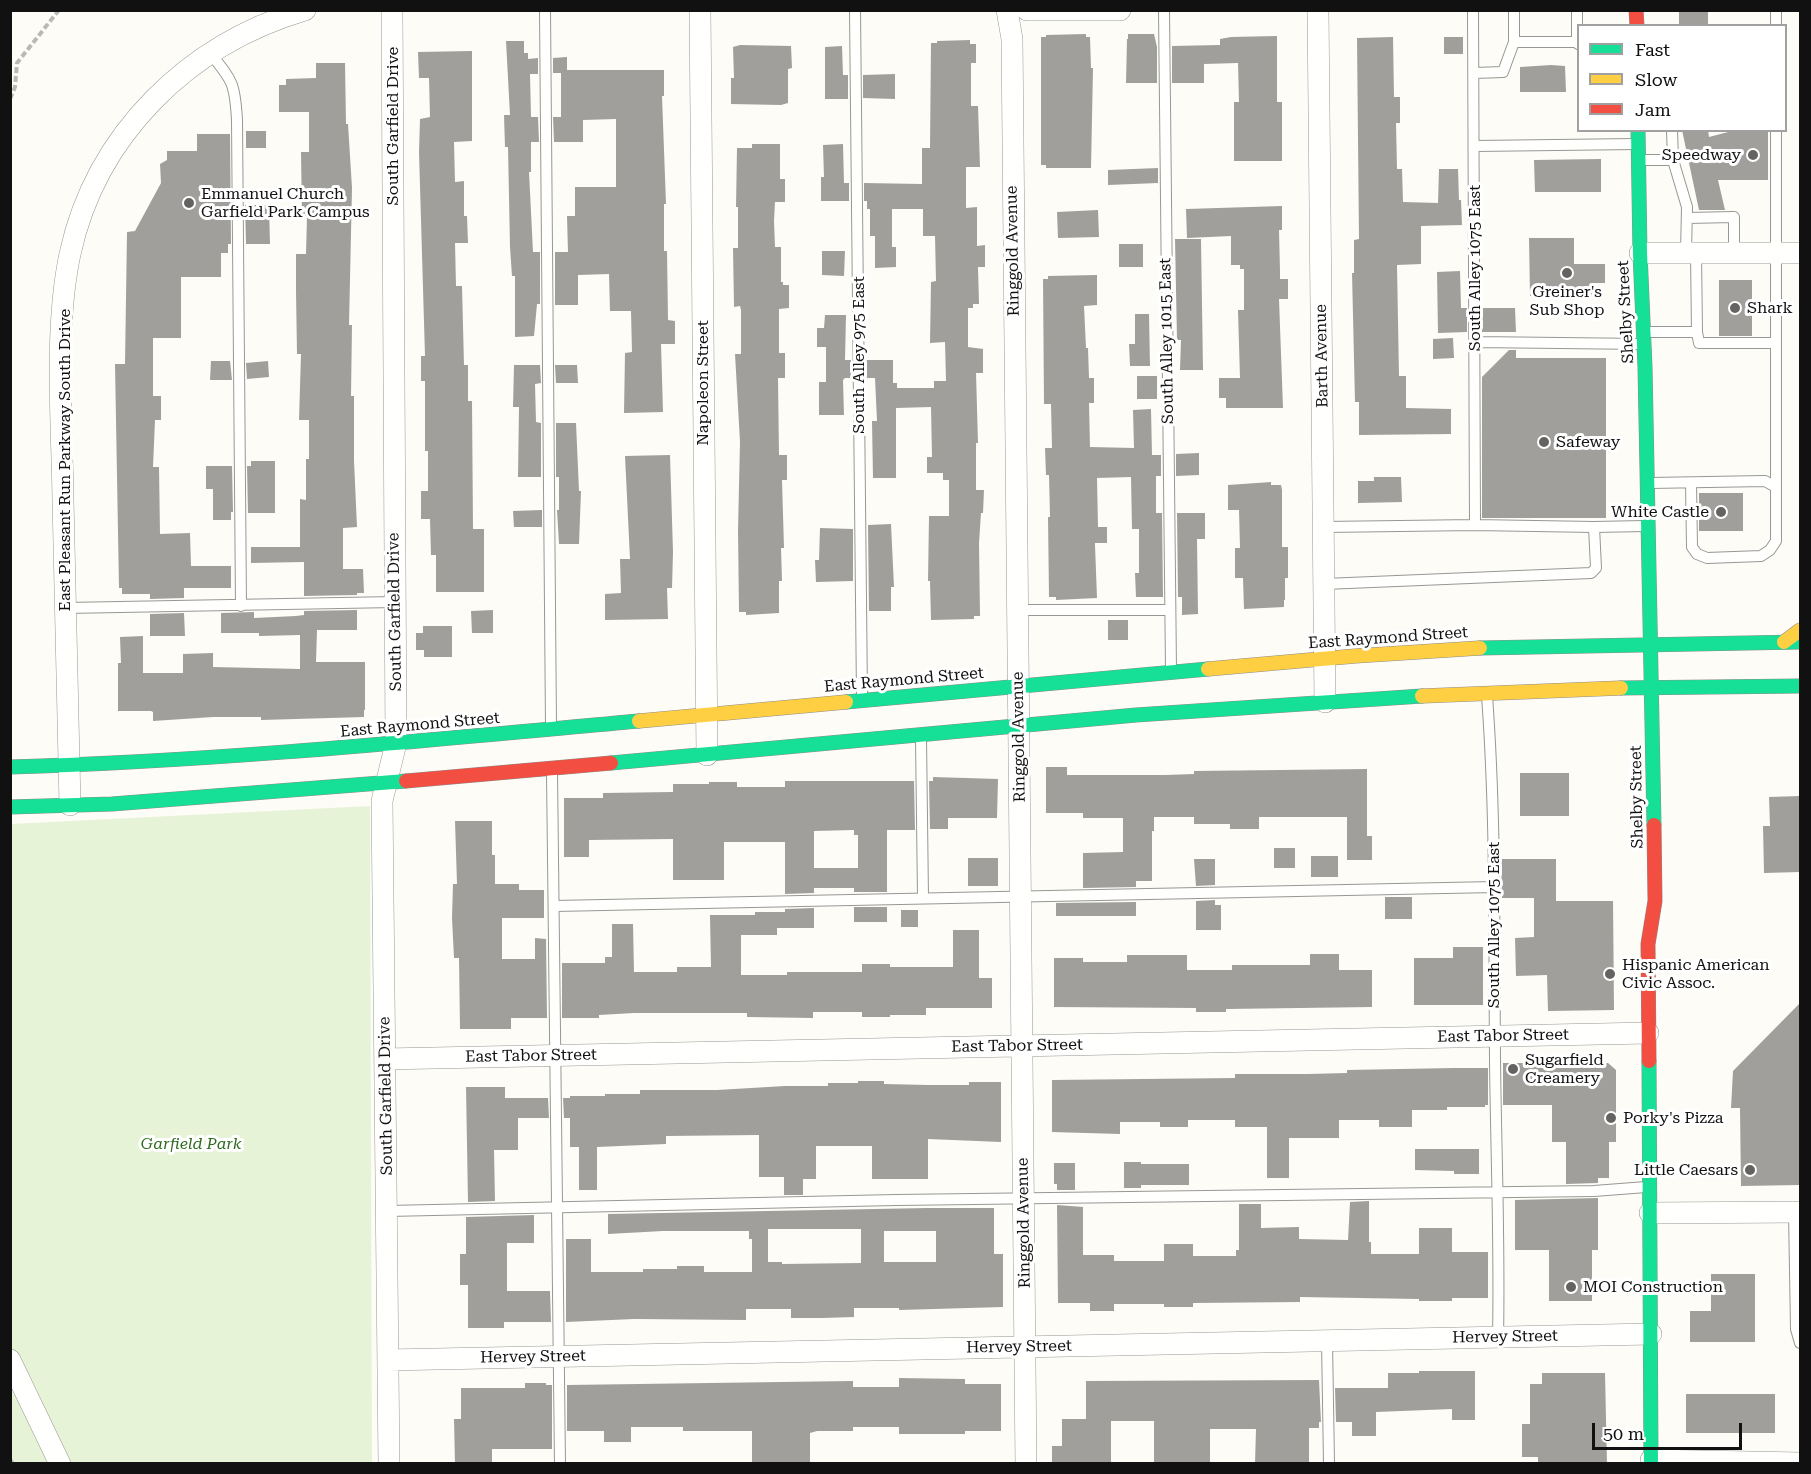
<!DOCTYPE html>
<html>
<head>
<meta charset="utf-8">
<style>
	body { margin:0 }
	#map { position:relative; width:1811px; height:1474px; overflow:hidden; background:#fdfcf7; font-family:"Roboto Serif",serif }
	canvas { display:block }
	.frame { position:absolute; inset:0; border:12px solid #111; pointer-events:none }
	.legend { position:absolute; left:1577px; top:24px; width:210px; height:108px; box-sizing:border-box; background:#fff; border:2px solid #a0a0a0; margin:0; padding:8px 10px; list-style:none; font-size:18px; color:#111 }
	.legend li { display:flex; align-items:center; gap:12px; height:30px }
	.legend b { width:30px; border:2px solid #a0a0a0 }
	.scale { position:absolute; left:1592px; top:1423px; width:150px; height:27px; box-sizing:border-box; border:3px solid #111; border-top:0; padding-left:8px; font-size:18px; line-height:21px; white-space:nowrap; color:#111; -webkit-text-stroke:4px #fff; paint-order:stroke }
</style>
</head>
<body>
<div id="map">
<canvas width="1811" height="1474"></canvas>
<div class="frame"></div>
<ul class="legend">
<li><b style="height:8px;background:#16e098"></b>Fast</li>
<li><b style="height:8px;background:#ffcf43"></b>Slow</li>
<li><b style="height:8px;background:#f24e42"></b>Jam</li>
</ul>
<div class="scale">50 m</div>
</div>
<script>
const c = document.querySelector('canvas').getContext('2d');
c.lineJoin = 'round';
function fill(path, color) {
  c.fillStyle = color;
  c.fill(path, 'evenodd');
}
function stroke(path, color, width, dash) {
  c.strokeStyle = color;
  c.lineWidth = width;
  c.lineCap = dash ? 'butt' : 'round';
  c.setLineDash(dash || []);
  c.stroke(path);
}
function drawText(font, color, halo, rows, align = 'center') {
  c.font = font + ' "Roboto Serif",serif';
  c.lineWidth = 6;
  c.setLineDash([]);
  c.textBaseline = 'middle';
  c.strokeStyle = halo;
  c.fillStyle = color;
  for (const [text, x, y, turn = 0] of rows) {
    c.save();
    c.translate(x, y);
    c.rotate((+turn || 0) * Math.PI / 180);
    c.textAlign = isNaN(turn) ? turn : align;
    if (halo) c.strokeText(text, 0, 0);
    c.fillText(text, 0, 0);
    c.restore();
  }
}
const green = new Path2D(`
	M370,806L372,1463L11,1464V824Z`);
const building = new Path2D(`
	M1679,10H1708V26H1679Z
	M1086,34V37H1090L1091,68H1093L1091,168H1046V165H1041V37H1046V35Z
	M1128,34H1154L1157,47V83H1126L1127,39H1128Z
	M1277,36V102H1282V161H1234V102H1239L1238,63L1204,64V83H1172V46L1220,45V39L1231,37Z
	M1393,37L1394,97H1400V123H1396L1397,169H1402L1403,202L1438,203L1439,169H1458L1459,200H1461L1462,225L1421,226V264L1397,265L1399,376H1406V408L1451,409V434L1359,435V402H1355L1352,273H1354V240L1359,239L1357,38Z
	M1444,37H1463V54H1444Z
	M970,40V44H976V63H971V106H978L980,167H966V208L977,207V246L985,245V267H978L979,304H973V308H968V347L983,349V373H976L978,443H976V490H984L983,513H981L979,543L980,616H974V619L931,620L930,581H928L929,516H949V480H943V473H927V457H932L931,407L896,408V478H873L872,421H877L875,378H866V360H893V383H897V388H934V381H946L945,342L930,343L931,282L936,281L935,236H923V209H892V247H896V267L875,268V236H870V209H867V201H864V183L922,184V148H930L931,43H937V41Z
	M506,41H524V53H528V59L538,58V74H530L531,117H538L539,142H531V172H529L533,252H540V304H537L534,336L515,337V276H512L510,247L508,147H505L504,115H510Z
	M740,45L791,46L792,68L788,69V103L781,105L731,104V78H734L733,47Z
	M842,46L843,75H848V99H825V47Z
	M472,51V141L454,142L455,182L464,181V216H467L468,243H455L456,286H462L464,365H468V401H472L473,529H484V592H436V555H431L430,519H421V491H428V451H425V381H421V356H425L419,152L420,119L430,117L429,78H419L418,52Z
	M567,57V70H664V96H662L666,204H664V251H667L668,320L675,321V344H661L663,412L624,413L625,353L632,352L631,311H610L609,274L578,275V305H555V252H568L567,216H575V187H616V119L583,120V142H554L553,117H561V73H553V58Z
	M316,63H345L346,124H348L352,188L349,325H352L351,396H354V461L357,527L343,528V569H363L364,593H357V595L304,596V562L251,563V547H300V499L306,500V459H309V420H299L301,354H297L296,291V254H306L307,216H302L301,152H309V112H279V85H286V79L316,78Z
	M1551,65L1565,66L1566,92H1520V67Z
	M895,74V99L863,98V75Z
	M1682,130H1708L1709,137L1736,130H1768V180H1718L1725,210H1699Z
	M246,131H266V148H246Z
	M197,134H230L231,244H228V253H221V277H181V338H153V396H161V420H155L153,467H159L160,534L190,533L191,566H231V588H184V598L150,599V594H122V588H119L115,364H125L127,232L135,231L161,183L160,164L167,160V151H197Z
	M752,144H780V179H785V202H775L774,221L775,247H781V282H783V285H789V308L779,309V353H785V378H778L779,455H787V480H782L784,548H781L782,581H779V613L746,615V612H739L738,530L740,442L735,354H741V310L740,306L734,307L733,248H738V207H736L737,148H752Z
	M843,144L844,183H849V201H821V177H824L823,145Z
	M1601,159V192H1535L1534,160Z
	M1158,168V183L1108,185V170Z
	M245,205H269L270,244H246Z
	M1282,206V230H1279L1280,271V279H1288V299H1279L1283,408H1226V398H1219V378H1240L1238,310H1244V269H1240V265H1231V236L1187,238L1186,209Z
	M1098,210L1099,237L1058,238L1057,212Z
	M1529,238H1574V264H1605V283H1592V296H1530Z
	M1175,239H1201L1203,370H1180L1181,340H1177Z
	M1119,244H1143V267H1119Z
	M822,251H845L844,276L822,275Z
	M1460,271L1461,308H1467V332L1438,333L1437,272Z
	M1097,275V305L1084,306L1086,348H1088L1089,378H1094V403H1089L1090,447L1134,448L1133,410L1151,409L1152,455H1161V476H1156V513H1162L1163,597H1136L1135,573H1139V529H1132L1131,477L1097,478L1098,527H1107V543H1095V545L1097,598L1056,600V597H1049L1048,517H1050L1049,475H1046L1045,448H1052L1051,404H1044L1043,279H1048V276Z
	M1719,280H1752V336H1719Z
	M1482,308H1515L1516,332H1482Z
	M1135,314H1149L1150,366H1130L1129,344H1135Z
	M825,315H846L845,360H851V378H845L843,380L844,415H819V382H826V347H817V328H824Z
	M1453,338L1454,358L1433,359V339Z
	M1509,350H1516V358H1606V518H1482V377Z
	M211,361H230L232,380H210Z
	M268,361L269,377L247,379L246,363Z
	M514,365H540L541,383L535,384L536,422L541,423V477H518L519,407H513Z
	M555,365H577L578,383H556Z
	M1137,376H1157V399H1137Z
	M556,423H576L579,491H581L579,544H559L557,510H559V477H556Z
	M1199,453V475L1176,476V454Z
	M670,455L673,552L672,588H667L668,619L605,620V594L621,593L620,559H630L625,456Z
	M251,461H275V513H248L247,466H251Z
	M206,466H232L233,512H231V520H213V489H206Z
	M1374,477H1401L1402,502L1358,503V481H1374Z
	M1271,482V485H1281L1282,490V547H1288V578H1285V600H1284V607L1244,609L1243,578H1235V548H1240L1239,510H1228V485Z
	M1699,493H1743V531H1699Z
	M542,510V527H514L513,511Z
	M1177,513H1205V539H1197L1198,614L1182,615V597H1178Z
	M891,524L894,587H891V611H869L868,525Z
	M820,528L853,529V581L816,582L815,560H819Z
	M357,610V630H317L316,662H365V710H364V717L261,720V717H213L153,721V712L151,711H118V663H121L120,637L143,636V673H183V654L213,653V667L300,669V635L259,636V633H221V613L254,612V618L296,616L304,615V611Z
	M493,610V633H472L471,611Z
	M184,613L185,636H150V614Z
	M1108,620H1128V640H1108Z
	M423,626H452V657H424V650H416V633H423Z
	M1046,767H1067V775H1165L1194,774V771L1367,769V836H1372V860H1347V817H1259V829H1230V824H1194V817H1154V831H1152V881H1136V887L1083,888V853L1123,852V818H1083V813H1046Z
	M1520,773H1569V816H1520Z
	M933,777L998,779L997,818H948V829H930L929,781H933Z
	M785,781H914L915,830H887V892H854V888H814V893L785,894V842H724V880H673V839L589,840V857H564V798H603V793L673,792V784H709V782H737V787H785ZM854,830V835H858V868H814V831Z
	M1800,796V872L1764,873L1763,826H1770L1769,797Z
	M455,821H492V855H495V884H519V890H544V918H502V959H535V938L546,939L547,1018H511V1029H460L459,958H454L452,918L453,884H457Z
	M1274,848H1295V868H1274Z
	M1311,856H1338V877H1311Z
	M968,858H998V886H968Z
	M1194,859H1215V885L1196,886Z
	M1501,859H1556V901H1613L1614,1010L1548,1011L1547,975L1516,976L1515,938L1534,937V898H1502Z
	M1385,897H1412V919H1385Z
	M1215,900V905H1221V930H1196V901Z
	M1136,902V916H1056V903Z
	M854,907H887V922H854Z
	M814,908V928H777V935H741V975H787V972H862V964H890V967H953V930H979V978H992V1008H926V1015H890V1017H862V1012H813V1018L747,1017V1013H634L599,1015V1018H562V963H605V957H612V924H633L634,972H677V967H711L710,915H755V912H785V909Z
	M901,910H918V927H901Z
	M1453,947H1483V1005H1414V958H1453Z
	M1310,954H1339V970H1372V1007L1226,1009V1012H1196V1008L1054,1007V958H1083V962H1127V955H1187V970H1232V965H1310Z
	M1800,1003V1185L1741,1186L1740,1108H1731L1733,1071Z
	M1503,1063H1608L1616,1070V1142H1609V1178H1598V1183L1566,1184V1142H1552V1105H1503Z
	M1454,1068H1488V1105H1485V1107H1447V1110H1412V1127H1379V1120H1339V1138H1289V1178H1267V1127H1235V1120H1188V1127H1160V1122H1120V1134L1052,1132V1080L1235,1078V1074H1308L1347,1073V1070Z
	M858,1081H884V1084L928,1085H969V1082H1001V1142L928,1139V1179H872V1146H816V1179H803V1195H784V1177H759V1135L666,1136V1144L597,1147V1190H579V1147H570V1118H564L563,1098H570V1096H605V1094H640V1090H717L785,1086H828V1083H858Z
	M466,1087H505V1098H548L549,1118H518V1150H494L495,1201L468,1202Z
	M1415,1149H1479V1174H1454V1171L1415,1170Z
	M1124,1162H1141V1164H1189V1185H1141V1188H1124Z
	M1054,1163H1075V1190H1057V1184H1054Z
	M1598,1198V1250H1592V1301H1549V1250H1515V1200Z
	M1369,1201V1242H1371V1254H1419V1228H1452V1252H1488V1298H1452V1301H1419V1299L1300,1297V1302L1193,1303V1307H1164V1304H1114V1311H1090V1303H1058L1057,1205L1083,1207V1255H1114V1261H1164V1244H1193V1256H1236V1250H1239V1204H1261V1228L1299,1227V1239L1348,1240L1350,1202Z
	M928,1208H994V1254H1003V1307L899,1310V1308H854V1317L823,1318H791V1309H746V1320L634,1319L566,1322V1239H591V1272H643V1269H677V1266H704V1272H752V1239H749V1231H663L608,1234V1214ZM768,1229H861V1263L782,1264V1262H768ZM884,1231H936V1262H884Z
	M534,1215V1243H507V1291H550L551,1322H504V1328H468V1285H460V1254H466V1217Z
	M1711,1274H1755V1342H1690V1311H1711Z
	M1419,1371H1475V1420H1452V1409L1376,1412V1436H1352V1422H1336L1335,1388H1388V1373H1419Z
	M1542,1373H1605L1607,1464H1538V1457H1522V1424H1530V1384H1542Z
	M899,1378L965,1379V1384H1001V1431H965V1434H899V1427H853V1431H817L810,1433V1464H752V1431H683V1427H631V1442H604V1431H567V1385L853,1381V1387H899Z
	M1319,1380L1321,1422H1319V1428H1309V1464H1255L1256,1429H1210V1464H1154V1421H1111V1464H1052V1446H1062V1419H1086V1381Z
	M525,1383H546V1385H552V1449H492V1464H455L454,1419H461V1388H525Z
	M1686,1394H1775V1433H1686Z`);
const path = new Path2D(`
	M10,99L15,87L17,63L59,10
	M10,1459L13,1464`);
const lane = new Path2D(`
	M545,10L551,727
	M855,10L862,697
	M1164,10L1171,670
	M1473,10L1475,525
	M1514,10V42
	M1577,10V42
	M1776,10V26
	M210,53C233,81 235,84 237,120L241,606
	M1474,73L1503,72L1514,42H1577L1578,44
	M1672,130L1673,160
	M1776,130V487
	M1475,146L1636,144
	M1640,160H1673L1687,207L1686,253
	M1687,218L1734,217V253
	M1644,332H1697L1696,253
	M1697,332L1699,343H1776
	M1476,342L1644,344
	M1650,483L1765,481L1776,487V541L1770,550L1761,556L1707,558L1697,554L1692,547L1691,483
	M1324,527L1475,525L1594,527L1596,568L1591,573L1324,584
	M1594,527L1645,526
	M65,608L395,602
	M1017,610H1170
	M1487,696C1496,817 1494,938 1495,1060C1496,1152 1500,1245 1498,1337
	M921,738L923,898
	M552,772L560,1464
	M554,906L1495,887
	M387,1211L896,1200L1594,1191L1646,1187
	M1794,1212L1796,1329L1800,1343
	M1327,1341L1329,1464`);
const street = new Path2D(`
	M700,10L707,755
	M1007,10L1012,39L1026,1464
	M1027,10H1120
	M1318,10L1325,702
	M1640,253H1800
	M70,805C67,704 65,602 63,500C62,423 54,329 70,254C96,134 189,44 305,10
	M385,1059L1648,1033
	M1650,1213L1800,1212
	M10,1360L60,1464
	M388,1360L1651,1334
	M1651,1460L1800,1463
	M389,1464L382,801L396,743L392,10`);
const fast = new Path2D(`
	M1638,130L1640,253L1645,367L1654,825
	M1480,648L1800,642
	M1621,688L1800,686
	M846,702L1208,669
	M611,763L1136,715L1422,696
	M10,767C220,761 429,740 639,721
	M10,807L112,804L406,781
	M1649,1061L1651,1464`);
const slow = new Path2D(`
	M1784,642L1800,630
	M1208,669L1355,656L1480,648
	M1422,696L1621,688
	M639,721L846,702`);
const jam = new Path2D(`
	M1636,10L1637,26
	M406,781L611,763
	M1649,1061L1648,944L1655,901L1654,825`);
const markers = [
	[1753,155,6,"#646362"],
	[189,203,6,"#646362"],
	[1567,273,6,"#646362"],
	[1735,308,6,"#646362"],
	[1544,442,6,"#646362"],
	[1721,512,6,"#646362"],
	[1610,974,6,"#646362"],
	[1513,1069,6,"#646362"],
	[1611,1118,6,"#646362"],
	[1750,1170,6,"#646362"],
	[1571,1287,6,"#646362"]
];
const streetNames = [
	["South Garfield Drive",393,126,-90],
	["Ringgold Avenue",1013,251,-91],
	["South Alley 1075 East",1475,268,-90],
	["Shelby Street",1626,312,-93],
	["South Alley 1015 East",1167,341,-91],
	["South Alley 975 East",859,355,-90],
	["Barth Avenue",1322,356,-91],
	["Napoleon Street",703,383,-90],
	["East Pleasant Run Parkway South Drive",65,460,-90],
	["South Garfield Drive",395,612,-91],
	["East Raymond Street",1388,638,-4],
	["East Raymond Street",904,680,-5],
	["East Raymond Street",420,725,-5],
	["Ringgold Avenue",1019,737,-91],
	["Shelby Street",1637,797,-91],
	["South Alley 1075 East",1494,925,-90],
	["East Tabor Street",1503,1036,-1],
	["East Tabor Street",1017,1046,-1],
	["East Tabor Street",531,1056,-1],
	["South Garfield Drive",386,1096,-91],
	["Ringgold Avenue",1024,1223,-91],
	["Hervey Street",1505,1337,-1],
	["Hervey Street",1019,1347,-1],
	["Hervey Street",533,1357,-1]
];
const poiNames = [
	["Speedway",1741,155,"right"],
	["Emmanuel Church",201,194],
	["Garfield Park Campus",201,212],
	["Greiner's",1567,292,"center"],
	["Sub Shop",1567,310,"center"],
	["Shark",1747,308],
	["Safeway",1556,442],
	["White Castle",1709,512,"right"],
	["Hispanic American",1622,965],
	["Civic Assoc.",1622,983],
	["Sugarfield",1525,1060],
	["Creamery",1525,1078],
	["Porky's Pizza",1623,1118],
	["Little Caesars",1738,1170,"right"],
	["MOI Construction",1583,1287]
];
const parkNames = [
	["Garfield Park",191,1144]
];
fill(green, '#e7f3d7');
fill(building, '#a19f9c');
stroke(lane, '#979795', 12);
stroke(street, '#979795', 22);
stroke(fast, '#8e8d8b', 15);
stroke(slow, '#8e8d8b', 15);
stroke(jam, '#8e8d8b', 15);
stroke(path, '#b9b9b8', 4, [6, 3]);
stroke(lane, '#fffffe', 10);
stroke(street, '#fffffe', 21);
stroke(fast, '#16e098', 14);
stroke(slow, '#ffcf43', 14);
stroke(jam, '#f24e42', 14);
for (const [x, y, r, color] of markers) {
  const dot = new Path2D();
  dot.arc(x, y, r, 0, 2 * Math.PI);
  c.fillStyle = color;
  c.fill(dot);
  stroke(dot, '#fff', 2);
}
drawText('16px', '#111', '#fff', streetNames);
drawText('16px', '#111', '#fff', poiNames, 'left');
drawText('italic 16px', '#2f6b1f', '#fff', parkNames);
</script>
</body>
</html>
